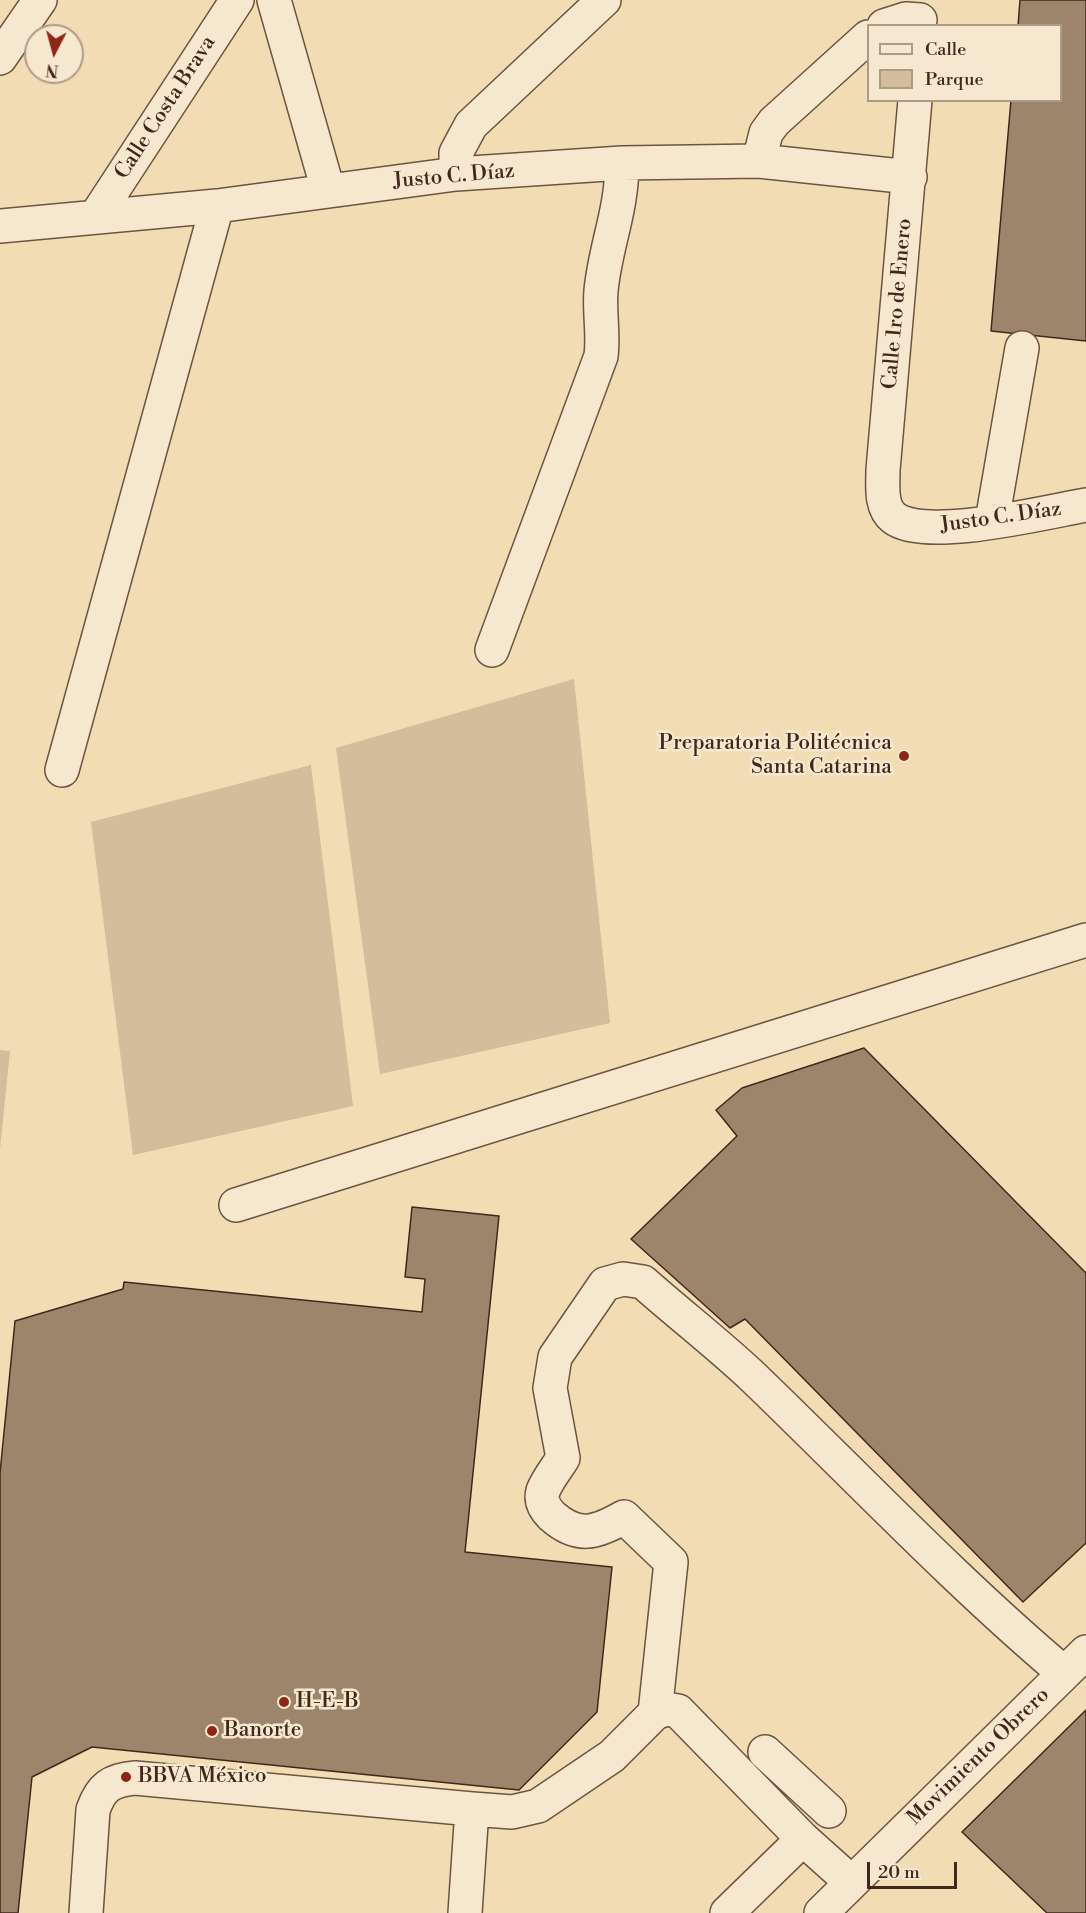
<!DOCTYPE html>
<html>
<head>
<meta charset="utf-8">
<style>
	body { margin:0 }
	#map { position:relative; width:1086px; height:1913px; overflow:hidden; background:#f1dcb4; font-family:"Libre Bodoni",serif }
	canvas { display:block }
	.legend { position:absolute; left:867px; top:24px; width:195px; height:78px; box-sizing:border-box; background:#f6e8ce; border:2px solid #ae9b87; margin:0; padding:8px 10px; list-style:none; font-size:18px; color:#42271c }
	.legend li { display:flex; align-items:center; gap:12px; height:30px }
	.legend b { width:30px; border:2px solid #ae9b87 }
	.north { position:absolute; left:24px; top:24px; width:60px; height:60px; box-sizing:border-box; background:#f6e8ce; border:2px solid #ae9b87; border-radius:50%; rotate:186deg; font-size:16px; font-weight:700; line-height:24px; text-align:center; color:#42271c }
	.north::after { content:''; display:block; margin:auto; width:21px; height:27px; background:#8f2418; clip-path:polygon(50% 0,100% 100%,50% 72%,0 100%) }
	.scale { position:absolute; left:867px; top:1862px; width:90px; height:27px; box-sizing:border-box; border:3px solid #42271c; border-top:0; padding-left:8px; font-size:18px; line-height:21px; white-space:nowrap; color:#42271c; -webkit-text-stroke:4px #f6e8ce; paint-order:stroke }
</style>
</head>
<body>
<div id="map">
<canvas width="1086" height="1913"></canvas>
<ul class="legend">
<li><b style="height:8px;background:#f6e8ce"></b>Calle</li>
<li><b style="height:16px;background:#d3bd9a"></b>Parque</li>
</ul>
<div class="north">N</div>
<div class="scale">20 m</div>
</div>
<script>
const c = document.querySelector('canvas').getContext('2d');
c.lineJoin = 'round';
function fill(path, color) {
  c.fillStyle = color;
  c.fill(path, 'evenodd');
}
function stroke(path, color, width, dash) {
  c.strokeStyle = color;
  c.lineWidth = width;
  c.lineCap = dash ? 'butt' : 'round';
  c.setLineDash(dash || []);
  c.stroke(path);
}
function drawText(font, color, halo, rows, align = 'center') {
  c.font = font + ' "Libre Bodoni",serif';
  c.lineWidth = 5;
  c.setLineDash([]);
  c.textBaseline = 'middle';
  c.strokeStyle = halo;
  c.fillStyle = color;
  for (const [text, x, y, turn = 0] of rows) {
    c.save();
    c.translate(x, y);
    c.rotate((+turn || 0) * Math.PI / 180);
    c.textAlign = isNaN(turn) ? turn : align;
    if (halo) c.strokeText(text, 0, 0);
    c.fillText(text, 0, 0);
    c.restore();
  }
}
const green = new Path2D(`
	M574,679L610,1023L380,1074L336,748Z
	M311,765L353,1106L133,1155L91,822Z
	M0,1050L10,1051L0,1149Z`);
const building = new Path2D(`
	M1020,0H1086V341L991,331L1011,100H1060V26H1018Z
	M864,1048L1086,1273V1543L1023,1602L745,1319L730,1328L631,1239L737,1136L716,1110L742,1088Z
	M412,1207L499,1216L465,1552L612,1567L597,1712L519,1790L92,1747L32,1777L18,1913H0V1473L15,1321L123,1289L124,1282L422,1312L425,1279L405,1277Z
	M1086,1710V1913H1047L962,1832Z`);
const minor = new Path2D(`
	M274,0L328,190
	M884,26L906,19L920,20
	M0,58L40,0
	M915,100L883,470C883,486 880,507 894,518C925,542 1046,512 1086,505
	M759,161L766,133L774,122L868,37
	M456,174V153L471,125L604,0
	M96,216L237,0
	M0,226L217,206L456,174L622,163L759,161L910,177
	M992,521L1022,348
	M492,650L601,356C604,334 599,313 601,291C605,247 622,211 622,163
	M62,770L217,206
	M236,1205L1086,940
	M655,1713L671,1562L624,1517C596,1533 578,1539 552,1516C545,1509 540,1501 543,1491C547,1480 557,1468 563,1458L550,1388L555,1357L605,1284L623,1279L643,1282C679,1314 718,1344 753,1377C857,1477 954,1580 1064,1673
	M765,1752L829,1811
	M86,1913L93,1810C101,1787 111,1780 135,1778L472,1809L512,1812L538,1806L612,1756L655,1713L666,1709L678,1711L803,1839L851,1882
	M465,1913L472,1809
	M727,1913L803,1839
	M821,1913L1086,1652`);
const markers = [
	[904,756,6,"#8f2418"],
	[284,1702,6,"#8f2418"],
	[212,1731,6,"#8f2418"],
	[126,1777,6,"#8f2418"]
];
const streetNames = [
	["Calle Costa Brava",166,108,-57],
	["Justo C. Díaz",454,177,-5],
	["Calle 1ro de Enero",898,304,-85],
	["Justo C. Díaz",1001,518,-8],
	["Movimiento Obrero",979,1757,-44]
];
const poiNames = [
	["Preparatoria Politécnica",892,744,"right"],
	["Santa Catarina",892,768,"right"],
	["H-E-B",296,1702],
	["Banorte",224,1731],
	["BBVA México",138,1777]
];
fill(green, '#d3bd9a');
fill(building, '#9d856b');
stroke(building, '#42271c', 1.5);
stroke(minor, '#6e5442', 36);
stroke(minor, '#f6e8ce', 33);
for (const [x, y, r, color] of markers) {
  const dot = new Path2D();
  dot.arc(x, y, r, 0, 2 * Math.PI);
  c.fillStyle = color;
  c.fill(dot);
  stroke(dot, '#f6e8ce', 2);
}
drawText('21px', '#42271c', '#f6e8ce', streetNames);
drawText('21px', '#42271c', '#f6e8ce', poiNames, 'left');
</script>
</body>
</html>
